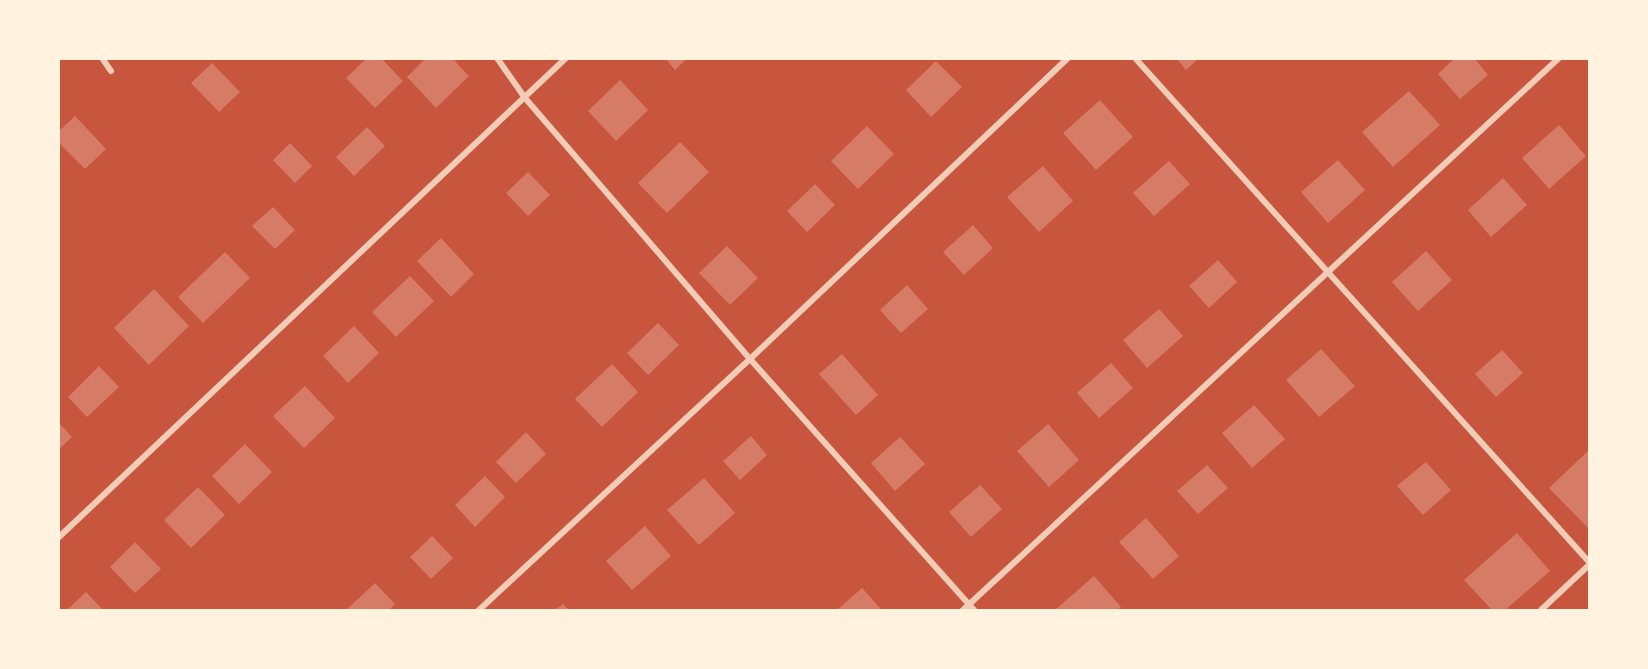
<!DOCTYPE html>
<html>
<head>
<meta charset="utf-8">
<style>
	body { margin:0 }
	#map { position:relative; width:1648px; height:669px; overflow:hidden; background:#c8553d; font-family:"Exo 2",sans-serif }
	canvas { display:block }
	.frame { position:absolute; inset:0; border:60px solid #fff3e0; pointer-events:none }
</style>
</head>
<body>
<div id="map">
<canvas width="1648" height="669"></canvas>
<div class="frame"></div>
</div>
<script>
const c = document.querySelector('canvas').getContext('2d');
c.lineJoin = 'round';
function fill(path, color) {
  c.fillStyle = color;
  c.fill(path, 'evenodd');
}
function stroke(path, color, width, dash) {
  c.strokeStyle = color;
  c.lineWidth = width;
  c.lineCap = dash ? 'butt' : 'round';
  c.setLineDash(dash || []);
  c.stroke(path);
}
const building = new Path2D(`
	M367,58H381L403,81L375,108L346,78Z
	M426,58H452L469,76L436,108L407,77Z
	M665,58H687L675,70Z
	M1176,58H1199L1186,70Z
	M1455,58H1474L1488,75L1460,99L1438,74Z
	M936,61L962,87L931,117L906,90Z
	M212,63L240,92L219,112L191,83Z
	M620,80L648,110L616,141L588,111Z
	M1409,91L1440,125L1393,167L1362,132Z
	M1100,100L1133,137L1096,170L1063,133Z
	M75,116L106,149L85,169L58,142V132Z
	M1559,125L1586,156L1549,189L1522,158Z
	M867,126L894,154L858,189L831,161Z
	M367,127L385,146L354,176L336,157Z
	M680,142L709,172L667,213L638,183Z
	M290,143L312,166L295,183L273,160Z
	M1338,160L1365,190L1328,223L1301,192Z
	M1169,161L1190,184L1154,216L1133,193Z
	M1043,166L1073,201L1039,232L1007,197Z
	M528,172L550,195L528,216L506,193Z
	M1503,178L1527,205L1491,237L1468,210Z
	M815,184L835,205L807,232L787,211Z
	M273,207L295,230L275,249L252,226Z
	M973,225L993,248L964,275L943,252Z
	M441,238L474,274L451,297L417,261Z
	M727,246L758,278L730,305L699,273Z
	M1426,251L1452,280L1418,311L1392,282Z
	M225,252L250,278L203,323L178,297Z
	M1218,260L1237,282L1209,308L1189,286Z
	M410,276L434,301L396,337L372,312Z
	M907,285L928,309L901,333L880,310Z
	M154,289L189,326L149,365L114,328Z
	M1159,309L1183,336L1147,368L1123,340Z
	M658,323L679,345L648,375L627,353Z
	M354,326L379,353L348,383L323,356Z
	M1321,349L1355,386L1319,417L1286,380Z
	M1502,350L1523,373L1496,397L1475,374Z
	M842,354L878,395L856,415L819,374Z
	M1111,363L1133,388L1099,418L1077,393Z
	M612,364L638,392L602,427L575,399Z
	M99,366L119,387L87,417L68,397Z
	M305,386L335,418L304,448L273,416Z
	M1254,405L1285,439L1252,468L1222,433Z
	M58,422L72,437L58,450Z
	M1048,424L1079,460L1049,487L1017,451Z
	M526,432L546,454L516,483L496,462Z
	M751,436L767,455L740,480L723,461Z
	M900,437L925,464L895,491L871,463Z
	M245,444L272,472L239,504L212,476Z
	M1590,449V530L1549,488Z
	M1426,462L1451,490L1423,515L1397,486Z
	M1207,465L1228,488L1198,514L1177,491Z
	M485,476L505,497L475,527L455,505Z
	M704,478L735,513L699,545L667,510Z
	M980,485L1002,509L971,537L949,512Z
	M198,487L225,515L191,548L164,520Z
	M1146,518L1179,556L1153,579L1119,542Z
	M645,526L671,556L632,590L606,561Z
	M1517,533L1550,571L1505,610H1492L1464,580Z
	M432,536L453,558L431,579L410,557Z
	M135,542L161,569L135,593L110,567Z
	M1094,576L1121,607L1117,610H1055Z
	M375,583L395,604L389,610H346Z
	M862,588L882,610H837Z
	M86,592L103,610H67Z
	M563,604L569,610H555Z`);
const minor = new Path2D(`
	M102,58L111,71
	M497,58L525,98L750,359L974,610
	M1135,58L1590,563
	M58,538L566,58
	M479,610L750,359L1068,58
	M963,610L1559,58
	M1541,610L1590,564`);
fill(building, '#d67c66');
stroke(minor, '#f1ccb7', 6);
</script>
</body>
</html>
